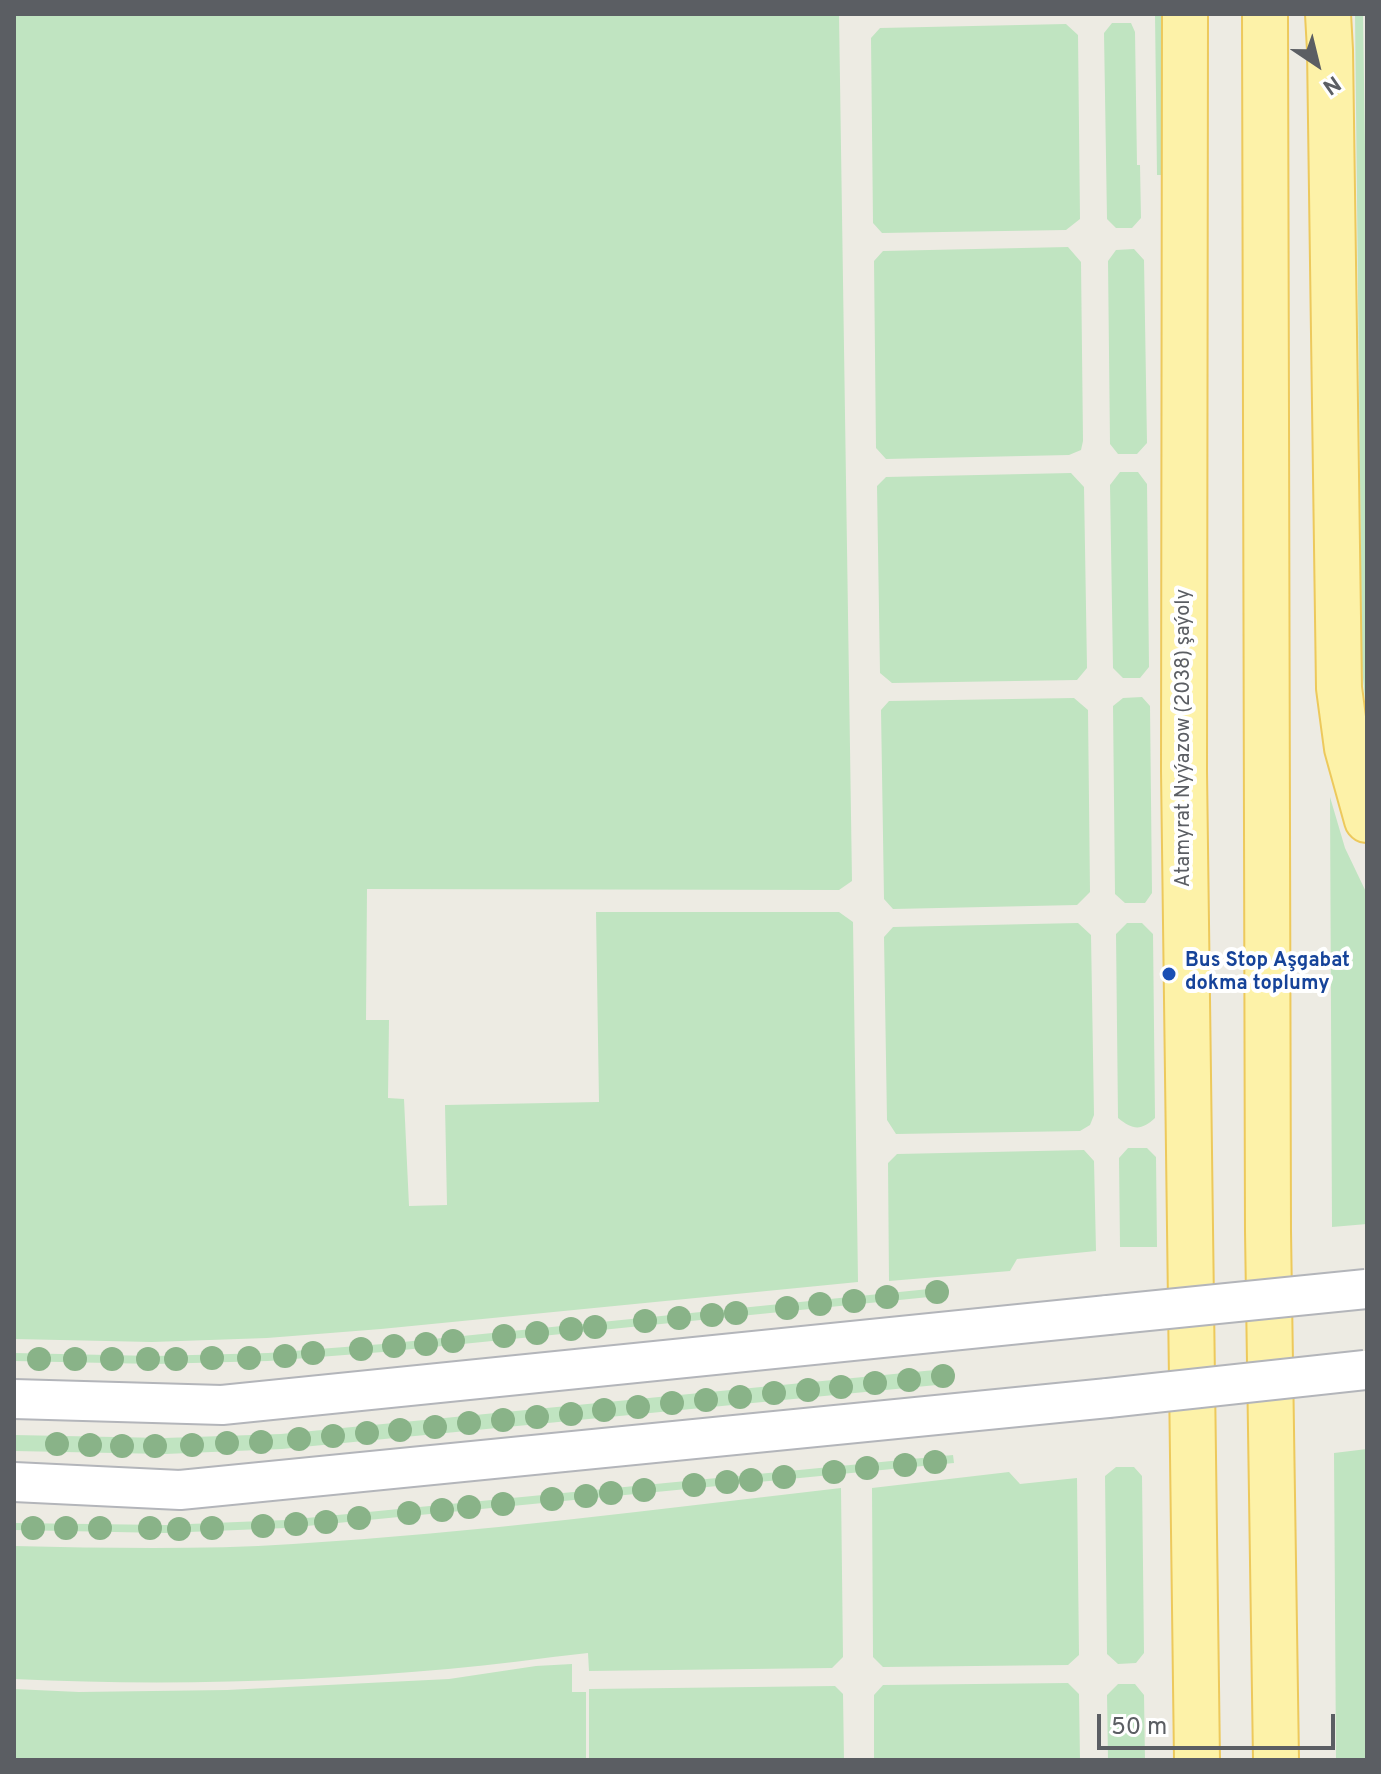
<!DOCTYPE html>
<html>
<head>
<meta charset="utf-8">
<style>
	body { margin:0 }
	#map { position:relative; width:1381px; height:1774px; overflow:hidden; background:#edebe3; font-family:Overpass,sans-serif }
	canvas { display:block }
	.frame { position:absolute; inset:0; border:16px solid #5b5e63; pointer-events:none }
	.north { position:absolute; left:1277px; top:24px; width:80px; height:80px; -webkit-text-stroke:6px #fff; paint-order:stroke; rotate:145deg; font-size:22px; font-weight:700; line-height:32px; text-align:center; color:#5b5e63 }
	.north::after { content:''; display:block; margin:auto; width:28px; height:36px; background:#5b5e63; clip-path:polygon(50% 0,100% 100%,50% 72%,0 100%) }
	.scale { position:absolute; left:1097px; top:1714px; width:238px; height:36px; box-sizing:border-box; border:4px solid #5b5e63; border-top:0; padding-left:10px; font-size:24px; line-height:28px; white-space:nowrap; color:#5b5e63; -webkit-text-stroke:6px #fff; paint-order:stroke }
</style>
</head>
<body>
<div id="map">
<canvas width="1381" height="1774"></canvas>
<div class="frame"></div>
<div class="north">N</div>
<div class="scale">50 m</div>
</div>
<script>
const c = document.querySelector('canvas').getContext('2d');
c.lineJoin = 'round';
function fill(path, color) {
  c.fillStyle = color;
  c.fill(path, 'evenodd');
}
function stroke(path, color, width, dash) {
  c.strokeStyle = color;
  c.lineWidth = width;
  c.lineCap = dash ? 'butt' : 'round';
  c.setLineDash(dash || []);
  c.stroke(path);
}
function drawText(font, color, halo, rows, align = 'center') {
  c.font = font + ' Overpass,sans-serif';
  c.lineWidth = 8;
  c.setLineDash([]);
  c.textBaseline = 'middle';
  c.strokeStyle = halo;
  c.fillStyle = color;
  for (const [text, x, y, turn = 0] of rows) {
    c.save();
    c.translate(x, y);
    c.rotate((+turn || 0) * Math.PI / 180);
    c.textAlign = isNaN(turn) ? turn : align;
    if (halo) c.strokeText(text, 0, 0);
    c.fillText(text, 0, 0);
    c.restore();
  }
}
const green = new Path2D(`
	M14,14H839L852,881L839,890L367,889L366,1020H389L388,1098L404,1099L409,1206L447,1205L445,1105L599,1102L596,912H839L853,922L858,1282L381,1329L267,1338L152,1342L14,1339Z
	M1155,14H1165L1167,175H1157Z
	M1355,14H1363L1367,283V724L1362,666Z
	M1112,23H1131L1135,32L1137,165H1140L1141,218L1132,228H1116L1107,219L1104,33Z
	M1066,24L1078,35L1080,219L1066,230L882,233L873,223L871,38L880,28Z
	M1068,247L1081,262L1083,441L1081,450L1069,455L886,459L876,448L874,261L883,251Z
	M1134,249L1144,260L1147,443L1137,454H1118L1110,444L1108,261L1116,250Z
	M1120,472H1138L1147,484L1149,667L1140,678H1123L1113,668L1110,485Z
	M1071,473L1084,487L1087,668L1077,680L892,683L880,673L877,486L886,477Z
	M1142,697L1150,706L1152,893L1145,903H1125L1115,894L1113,706L1123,698Z
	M1074,698L1088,710L1090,892L1077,905L893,909L884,899L881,710L889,701Z
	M1330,797L1345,848L1367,894V1224L1332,1227Z
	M1078,923L1091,935L1094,1115L1090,1125L1080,1131L896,1134L887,1120L884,937L893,927Z
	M1127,923H1142L1153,934L1155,1118C1141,1131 1133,1130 1118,1118L1116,934Z
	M1128,1148H1147L1156,1157L1157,1247H1120L1119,1158Z
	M1084,1150L1094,1161L1096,1251L1017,1259L1010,1271L889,1281L888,1163L897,1154Z
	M939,1288V1296L383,1352L268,1361L155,1364L14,1361V1353L155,1356L268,1353L383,1344Z
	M945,1369L947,1384L282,1449L165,1454L14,1451V1435L164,1438L281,1434Z
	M1367,1449V1760H1336L1334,1453Z
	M953,1455L954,1463L286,1528L165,1533L14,1530V1523L165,1525L286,1520Z
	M1116,1467H1134L1142,1476L1144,1653L1136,1663L1118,1664L1107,1654L1105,1476Z
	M1009,1472L1020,1484L1077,1478L1079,1655L1068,1665L883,1667L873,1657L872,1488Z
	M841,1488L843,1657L832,1668L589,1671L588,1653C541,1658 495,1665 448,1669C304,1682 159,1686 14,1679V1546C107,1548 200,1550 293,1544C476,1533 659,1509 841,1488Z
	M572,1664V1692H586V1760H14V1689L79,1692L227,1690L449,1679L536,1666Z
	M1068,1683L1079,1694L1080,1760H874V1695L883,1685Z
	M1118,1684H1135L1144,1695L1145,1760H1108L1107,1695Z
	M835,1686L843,1694L844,1760H589V1689Z`);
const minor = new Path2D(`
	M14,1399L222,1405L1108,1315
	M14,1482L180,1490L1108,1398`);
const major = new Path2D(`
	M1185,14L1184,771L1197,1760
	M1265,14L1268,1231L1276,1760
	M1328,14L1330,50L1339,688L1347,748L1367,820`);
const minorBridge = new Path2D(`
	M1108,1315L1366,1289
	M1108,1398L1365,1370`);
const trees = [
	[937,1292],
	[887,1297],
	[854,1301],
	[820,1304],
	[787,1308],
	[736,1313],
	[712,1315],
	[679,1318],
	[645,1321],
	[595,1327],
	[571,1329],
	[537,1333],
	[504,1336],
	[453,1341],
	[426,1344],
	[394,1346],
	[361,1349],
	[313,1353],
	[285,1356],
	[212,1358],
	[249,1358],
	[39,1359],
	[75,1359],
	[112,1359],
	[148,1359],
	[176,1359],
	[943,1376],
	[909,1380],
	[875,1383],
	[841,1387],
	[808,1390],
	[774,1393],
	[740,1397],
	[706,1400],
	[672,1403],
	[638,1407],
	[604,1410],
	[571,1414],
	[537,1417],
	[503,1420],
	[469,1423],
	[435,1427],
	[400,1430],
	[367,1433],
	[333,1436],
	[299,1439],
	[261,1442],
	[227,1443],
	[57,1444],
	[90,1445],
	[192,1445],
	[122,1446],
	[155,1446],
	[935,1462],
	[905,1465],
	[867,1468],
	[834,1472],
	[784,1477],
	[751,1480],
	[727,1482],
	[694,1485],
	[644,1490],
	[611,1493],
	[586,1496],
	[552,1499],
	[503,1504],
	[469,1507],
	[442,1510],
	[409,1513],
	[359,1518],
	[326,1522],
	[296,1524],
	[263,1526],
	[33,1528],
	[66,1528],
	[100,1528],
	[150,1528],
	[212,1528],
	[179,1529]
];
const markers = [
	[1169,974,8,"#1a4fb4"]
];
const streetNames = [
	["Atamyrat Nyýazow (2038) şaýoly",1185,738,-90]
];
const transitNames = [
	["Bus Stop Aşgabat",1185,962],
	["dokma toplumy",1185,985]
];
fill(green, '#c0e4c1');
stroke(minor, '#b3b5ba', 42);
stroke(major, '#edc95c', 48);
stroke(minor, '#fff', 38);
stroke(major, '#fdf2a8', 44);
stroke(minorBridge, '#b3b5ba', 42, []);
stroke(minorBridge, '#fff', 38);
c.fillStyle = '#89b388';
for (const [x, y] of trees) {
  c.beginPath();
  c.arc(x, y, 12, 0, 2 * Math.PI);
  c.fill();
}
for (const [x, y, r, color] of markers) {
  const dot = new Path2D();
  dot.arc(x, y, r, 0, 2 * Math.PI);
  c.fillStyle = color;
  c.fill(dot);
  stroke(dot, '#fff', 3);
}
drawText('20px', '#5b5e63', '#fff', streetNames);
drawText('bold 20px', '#164399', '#fff', transitNames, 'left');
</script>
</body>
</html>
